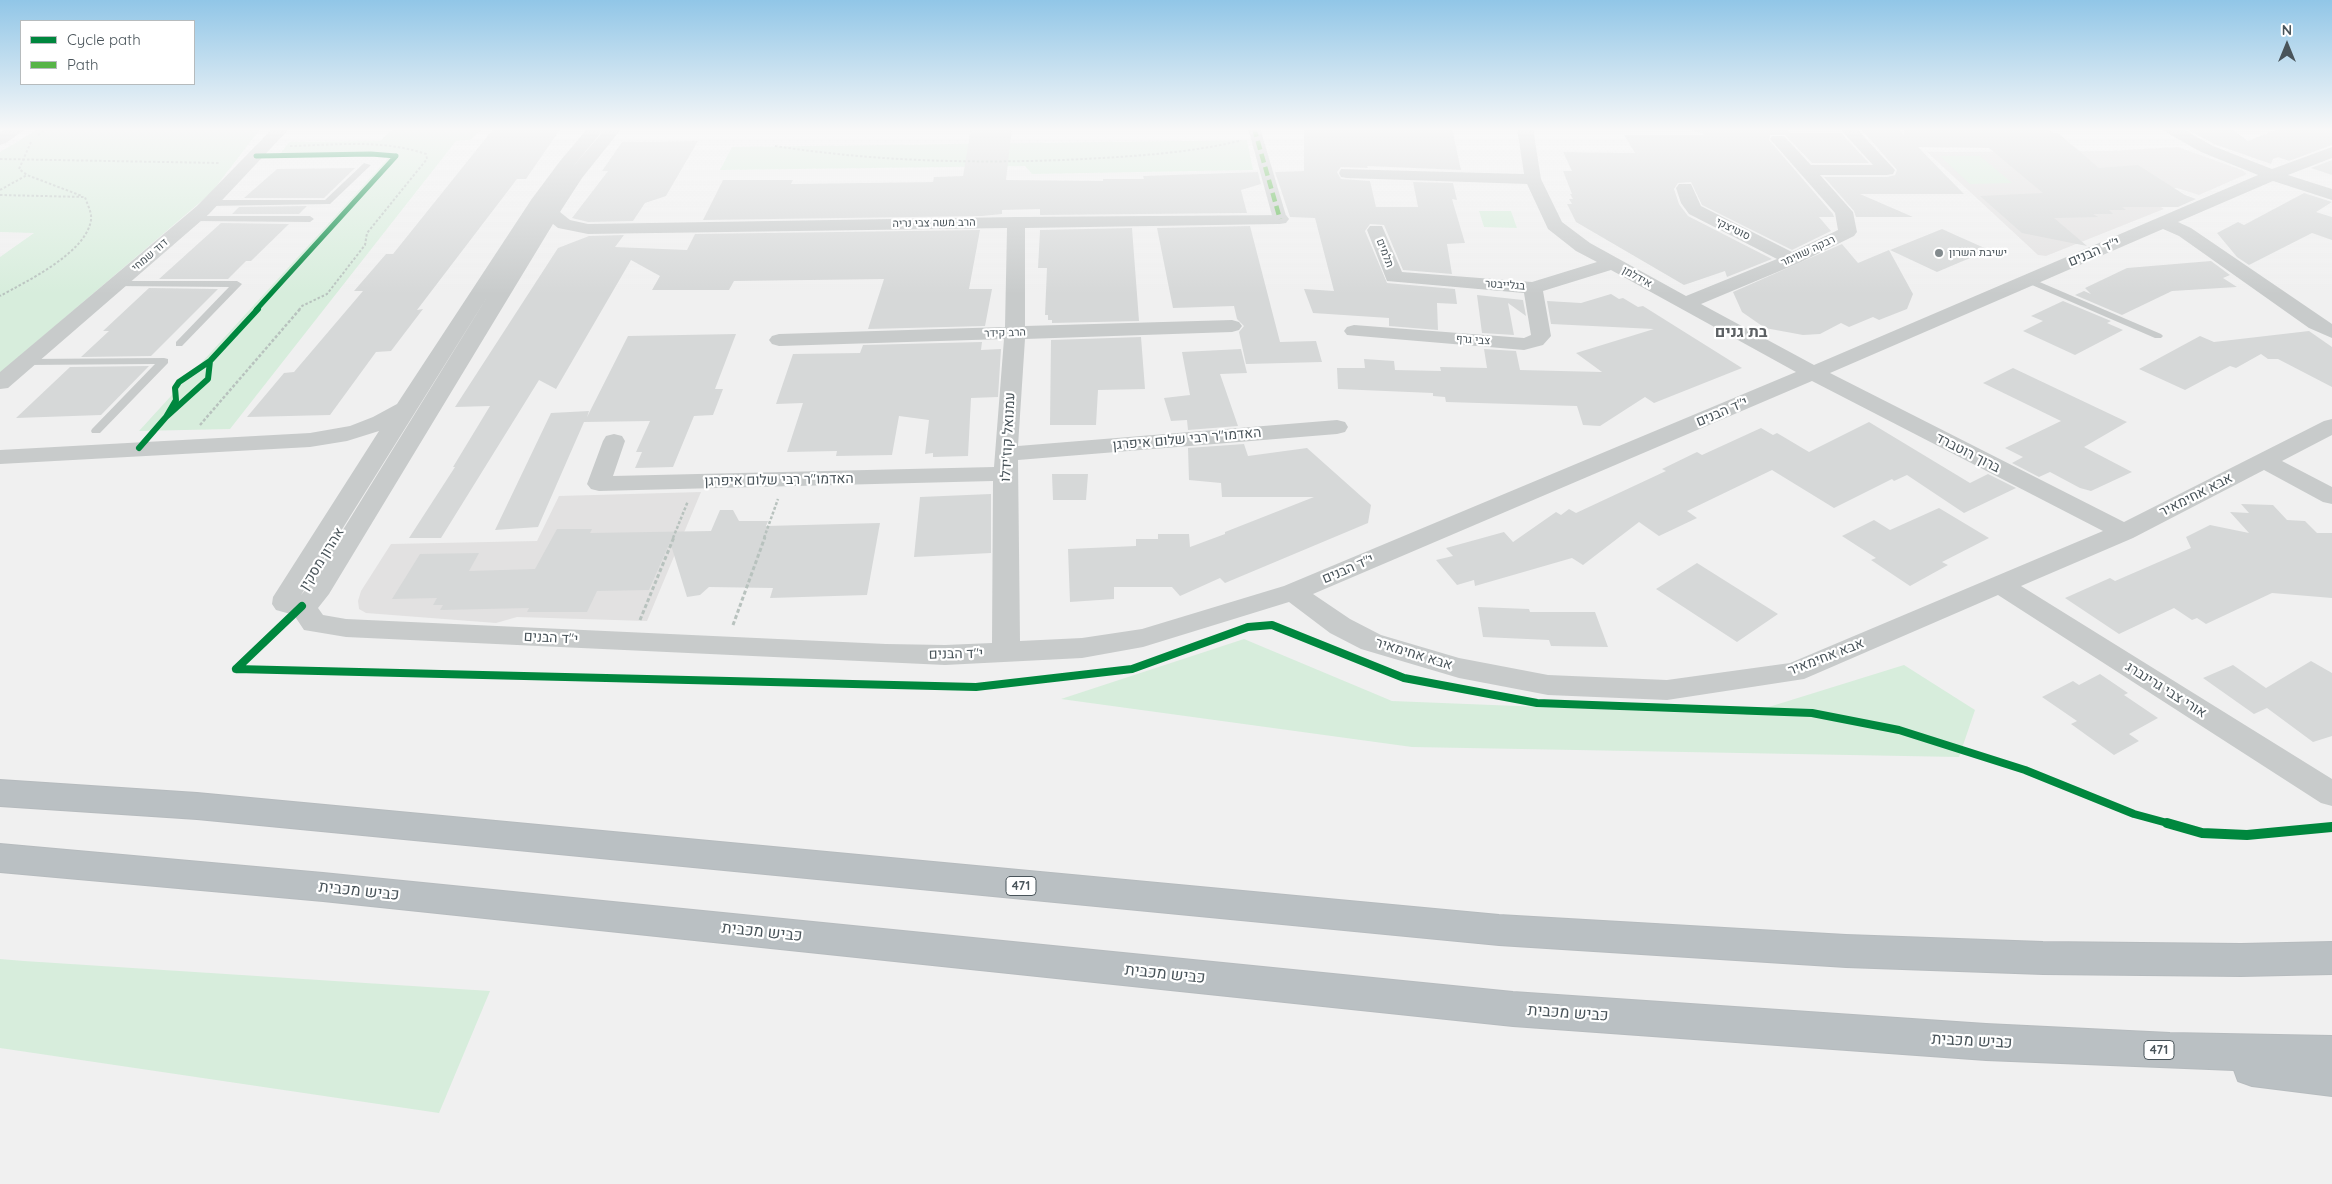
<!DOCTYPE html>
<html>
<head>
<meta charset="utf-8">
<style>
	body { margin:0 }
	#map { position:relative; width:2332px; height:1184px; overflow:hidden; background:#f0f0f0; font-family:Quicksand,sans-serif }
	canvas { display:block }
	.legend { position:absolute; left:20px; top:20px; width:175px; height:65px; box-sizing:border-box; background:#fff; border:1px solid #b6bbbd; margin:0; padding:6px 9px; list-style:none; font-size:15px; color:#49545a }
	.legend li { display:flex; align-items:center; gap:10px; height:25px }
	.legend b { width:25px; border:1px solid #b6bbbd }
	.north { position:absolute; left:2262px; top:20px; width:50px; height:50px; -webkit-text-stroke:4px #fff; paint-order:stroke; rotate:0deg; font-size:14px; font-weight:700; line-height:20px; text-align:center; color:#49545a }
	.north::after { content:''; display:block; margin:auto; width:18px; height:22px; background:#49545a; clip-path:polygon(50% 0,100% 100%,50% 72%,0 100%) }
</style>
</head>
<body>
<div id="map">
<canvas width="2332" height="1184"></canvas>
<ul class="legend">
<li><b style="height:6px;background:#00873e"></b>Cycle path</li>
<li><b style="height:6px;background:#57b448"></b>Path</li>
</ul>
<div class="north">N</div>
</div>
<script>
const c = document.querySelector('canvas').getContext('2d');
c.lineJoin = 'round';
function fill(path, color) {
  c.fillStyle = color;
  c.fill(path, 'evenodd');
}
function stroke(path, color, width, dash) {
  c.strokeStyle = color;
  c.lineWidth = width;
  c.lineCap = dash ? 'butt' : 'round';
  c.setLineDash(dash || []);
  c.stroke(path);
}
function drawText(font, color, halo, rows, align = 'center') {
  c.font = font + ' Quicksand,Heebo,sans-serif';
  c.lineWidth = 4.5;
  c.setLineDash([]);
  c.textBaseline = 'middle';
  c.strokeStyle = halo;
  c.fillStyle = color;
  for (const [text, x, y, turn = 0] of rows) {
    c.save();
    c.translate(x, y);
    c.rotate((+turn || 0) * Math.PI / 180);
    c.textAlign = isNaN(turn) ? turn : align;
    if (halo) c.strokeText(text, 0, 0);
    c.fillText(text, 0, 0);
    c.restore();
  }
}
const education = new Path2D(`
	M2178,147L2242,170L2247,174L2199,195L2177,188L2137,190L2164,209L2046,256L2038,255L1927,152L2109,151Z
	M701,492L647,621L517,617L496,623L366,613L359,609L358,601L361,591L391,544L537,541L559,496Z`);
const green = new Path2D(`
	M40,128H261L211,193L0,373V257L34,233L0,232V152Z
	M394,128H483L470,140L456,141L230,429L139,431L391,155L277,158L289,142L380,141Z
	M1247,140L1253,170L1032,174L1025,166L720,170L732,147Z
	M1940,156H1980L2012,183L1970,184Z
	M1479,211H1511L1517,228L1484,227Z
	M1244,639L1392,701L1743,715L1904,665L1975,710L1959,757L1412,747L1061,699Z
	M0,959L24,961L490,991L439,1113L0,1048Z`);
const building = new Path2D(`
	M494,128H561L526,179H517L417,310L423,309L391,351L376,352L330,415L247,417L284,373L294,372L363,291H354L386,254H393Z
	M971,128H1012L1006,180L1103,181V179H1144L1143,176L1258,172L1261,184L1241,190L1247,213L1040,215V209L1002,210V214L982,216L703,220L723,180H793L791,184L933,182L934,177L963,176Z
	M1304,128H1452L1461,170L1367,166L1368,168L1341,167L1337,172L1341,179L1370,181L1376,207H1418L1413,182L1453,183L1457,200L1452,199L1465,243L1447,244L1452,274L1403,270L1384,225L1370,224L1365,231L1387,283L1455,289L1457,304L1437,303L1438,330L1389,326V318L1313,313L1304,289L1334,291L1315,218L1290,217L1275,172L1304,171Z
	M1692,128H1786L1790,133H1841L1869,163H1812L1785,135H1770L1769,140L1833,214L1834,217H1819L1831,231L1792,250L1702,205L1691,182L1678,183L1674,189L1679,204L1688,216L1772,259L1727,277L1725,271L1684,285L1576,222L1567,204H1572L1569,199H1573L1570,194H1572L1563,171H1572L1563,152L1635,153L1624,135H1706L1692,130Z
	M1860,128H1897L1904,135V128H2047L2053,133H2058L2099,168L2138,165L2185,195L2196,199L2178,207H2122L2126,210H2109L2113,214H2093L2098,217L2054,218L2087,246L2022,233L1980,196L2043,193L1989,148L1918,147L1964,194H1860L1913,217H1856L1854,211L1824,177H1887L1895,175L1897,170Z
	M2185,128H2230L2248,141L2281,128H2332V145L2289,161L2278,157L2273,159L2271,164L2214,144Z
	M698,141L666,196L645,203L633,221L588,222L572,218L608,171H602L622,142Z
	M2332,160V175L2311,168Z
	M355,168L324,198H244L277,169Z
	M2304,193L2332,202L2316,212L2332,217V240L2312,233L2249,265L2237,257L2217,233L2238,222L2244,225Z
	M307,206L299,214H232L239,207Z
	M221,223L289,224L251,261H246L228,279H159Z
	M1250,226L1280,342L1316,341L1322,362L1246,364L1239,332L1244,326L1237,319L1234,306L1173,308L1157,228Z
	M1132,228L1139,321L1052,323V320H1048V315H1045L1047,268H1038L1040,230Z
	M1942,229L1989,250L1937,272L1890,250Z
	M980,230L969,289H992L985,326L868,329L884,279L734,281L729,290H652L660,276L631,260L556,389L539,380L441,538H409L455,467H453L490,406L455,407L558,248L589,236L624,235L615,247L687,250L695,234Z
	M1842,244L1858,263L1889,250L1913,294L1907,309L1879,320L1873,317L1849,327L1841,323L1820,334L1803,335L1765,328L1742,312L1733,292Z
	M2211,261L2230,275L2223,278L2237,287L2172,291L2122,315L2075,295L2084,291L2091,294L2085,288L2127,268Z
	M149,288L218,289L151,356L81,357L109,331H103Z
	M1611,294L1619,299L1623,298L1638,307L1643,306L1742,368L1654,403L1645,397L1600,426L1583,425L1577,406L1446,402L1445,397L1433,396V393L1338,389L1337,368H1365L1364,359L1394,361L1395,370L1441,371L1440,367L1487,368L1484,349L1516,351L1520,370L1602,372L1576,353L1654,329L1551,324L1547,301L1581,303Z
	M1477,295L1523,300L1526,316L1508,303L1514,335L1482,333Z
	M2063,301L2111,321L2107,323L2123,330L2075,355L2023,331L2043,321L2031,316Z
	M2309,331L2332,347V387L2278,359H2268L2261,354L2236,368L2230,366L2185,390L2139,369L2200,336L2214,342Z
	M736,334L715,389H723L713,415L694,416L673,467L635,468L642,452H636L650,421L584,422L538,527L495,530L551,413L589,411L587,417L628,336Z
	M1141,337L1145,389L1098,390L1096,425H1050L1051,340Z
	M982,342L981,350L1001,349L998,397L971,398L968,456L933,457V453L925,454L929,420L899,416L892,455L836,456L837,451L787,452L803,403L776,404L793,354L860,353L863,345Z
	M1241,349L1247,373L1220,374L1238,426L1188,430L1187,420L1171,421L1164,398L1190,395L1182,352Z
	M149,366L101,415L16,418L70,367Z
	M2013,368L2127,422L2084,447L2132,472L2091,491L2080,488L2050,472L2039,477L2012,463L2023,457L2005,448L2061,421L1983,383Z
	M1869,422L1970,483L1988,474L2016,488L1964,513L1907,475L1894,481L1892,479L1834,508L1772,470L1687,511L1697,518L1659,536L1639,522L1583,565L1572,558L1475,586L1474,580L1457,585L1436,560L1453,556L1446,548L1504,532L1513,542L1556,512L1561,515L1569,509L1576,513L1666,471L1662,469L1697,452L1702,455L1761,428L1773,435L1777,433L1809,452Z
	M1244,444L1248,456L1307,448L1371,505L1368,523L1225,583L1220,578L1180,596L1172,587H1114V599L1070,602L1068,549L1136,546V539H1158V534H1189L1190,547L1225,534V532L1314,497H1222L1221,483L1189,480L1188,448Z
	M1052,474H1088L1086,500H1053Z
	M991,494V553L914,557L920,497Z
	M2241,504L2273,505L2287,520L2305,521L2317,533H2332V598L2272,593L2206,624L2197,618L2192,620L2174,608L2119,634L2065,598L2110,578L2115,581L2191,548L2186,537L2210,525L2249,533L2230,512L2249,513Z
	M1939,508L1989,538L1942,562L1948,565L1910,586L1871,560L1876,558L1842,536L1874,520L1890,530Z
	M720,510H733L739,521H768L766,526L880,523L867,595L770,598L773,588L709,587L700,595L687,597L670,542L649,590L597,591L587,612H527L529,608L440,610L443,605H433L437,598L392,599L420,554L479,553L469,571L535,569L557,529H592L590,533L711,531Z
	M1697,563L1778,614L1737,642L1656,589Z
	M1478,607L1529,609L1530,612H1595L1608,647L1551,646L1549,640L1483,637Z
	M2311,661L2332,673V736L2313,742L2267,708L2254,714L2203,678L2233,665L2266,688Z
	M2100,674L2128,693L2124,695L2158,718L2129,734L2139,741L2114,755L2071,724L2077,721L2042,697L2073,681L2079,685Z`);
const pathFar2 = new Path2D(`
	M38,135L49,128
	M31,142L19,169L27,175L82,196
	M290,146C335,145 382,139 426,154L427,159L367,233L365,245L327,294L302,306L299,310
	M775,146C878,162 981,164 1085,159C1137,156 1188,153 1239,141
	M0,159L219,163
	M0,190L27,175
	M0,195L85,197C87,204 92,212 91,220C86,253 27,281 0,296`);
const pathFar1 = new Path2D(`
	M200,425L300,309
	M673,538L688,501
	M764,538L778,499`);
const path = new Path2D(`
	M640,620L674,537
	M733,625L765,537`);
const service = new Path2D(`
	M364,163L371,165L330,204L210,206L206,203L210,200H325Z
	M193,216H310L314,219L310,222L190,221V217Z
	M2028,277L2161,334L2163,336L2161,338H2155L2025,282L2023,280Z
	M116,281H237L242,284L182,346H176V342L229,287L113,286L111,284Z
	M164,358L168,359V363L100,433H92L91,431L92,429L155,364L25,365L20,362L25,359Z`);
const pedestrian = new Path2D(`
	M1248,128H1260L1287,219L1285,222L1280,223L1273,219Z`);
const minor = new Path2D(`
	M8,128H27L6,143L0,145V133Z
	M273,128H290L209,214L8,388L0,389V372L197,206Z
	M588,128H605L571,169L606,128H622L582,178L560,212L570,220L588,224L1016,217L1286,215L1289,219L1286,223L1280,224L1025,228V326L1232,320L1239,322L1242,326L1239,330L1232,332L1025,339L1018,446L1337,420L1345,422L1348,427L1345,432L1337,434L1018,460L1020,641L1082,638L1142,629L1284,586L1796,372L1611,270L1543,291L1551,336L1543,345L1524,350L1347,335L1344,331L1347,327L1354,325L1524,338L1531,335L1524,293L1387,281L1367,230L1370,226H1382L1402,272L1532,282L1597,262L1576,251L1548,229L1527,184L1347,178L1341,177L1339,173L1341,169L1524,174L1517,128H1533L1541,179L1562,222L1590,243L1686,296L1777,259L1689,214L1681,203L1676,188L1679,184H1691L1701,206L1792,252L1838,230L1835,213L1770,139L1772,136H1784L1811,165H1873L1839,128H1856L1895,170L1893,174L1887,175H1820L1853,212L1857,232L1854,236L1799,263L1701,304L1814,365L2258,175L2201,152L2164,131L2162,128H2181L2213,146L2272,169L2332,147V158L2288,175L2332,189V200L2273,181L2178,222L2191,228L2332,324V338L2309,328L2179,236L2163,229L1830,373L2124,522L2324,421L2332,419V435L2282,461L2332,487V504L2323,502L2264,470L2133,538L2021,586L2332,779V806L2321,803L1998,595L1804,679L1667,700L1548,695L1459,678L1361,649L1330,633L1289,602L1143,647L1082,658L945,665L346,637L304,630L294,615L276,610L272,604L273,597L379,431L347,441L310,447L0,464V450L310,433L350,426L373,417L397,404L531,200L560,161ZM553,224L558,228L588,234L1007,228L1005,327L779,334L772,336L769,340L772,344L779,346L1004,339L994,467L613,476L625,441L622,436L614,434L606,436L603,441L587,484L591,489L599,491L993,481L992,643L945,645L886,644L346,619L323,615L318,608L329,594ZM489,294L307,588L301,595ZM1812,381L2103,531L1790,663L1667,680L1548,675L1459,658L1381,635L1350,619L1313,594Z`);
const motorway = new Path2D(`
	M0,780L197,793L1499,915L1846,935L2043,942L2241,944L2332,942V974L2241,976L2043,974L1846,967L1499,945L197,819L0,806Z
	M0,844L323,873L1513,992L1986,1024L2170,1033L2332,1036V1096L2252,1086L2238,1081L2234,1070L1986,1060L1513,1026L323,901L0,872Z`);
const quiet = new Path2D(`
	M1254,128L1280,219`);
const cyclewayFar3 = new Path2D(`
	M256,156L371,154L396,156
	M256,310L396,156`);
const cyclewayFar2 = new Path2D(`
	M166,417L176,400L175,388L179,382L210,361L258,309
	M139,448L166,417L208,379L210,361`);
const cyclewayFar1 = new Path2D(`
	M236,669L976,687L1132,669L1248,627L1272,625L1404,678L1537,703L1812,713L1899,730L2025,770L2134,814L2171,824
	M236,669L302,606`);
const cycleway = new Path2D(`
	M2167,823L2202,833L2247,835L2332,827`);
const markers = [
	[1939,253,5,"#838b8e"]
];
const farStreetnames = [
	["הרב משה צבי נריה",934,223,-1],
	["סוטיצקי",1733,229,26],
	["רבקה שווימר",1808,251,-25],
	["תלמים",1385,253,69],
	["דוד שמחי",150,255,-41],
	["אידלמן",1637,277,29],
	["בגלייבטר",1505,285,4],
	["הרב קידר",1005,333,-2],
	["צבי גרף",1473,340,4]
];
const farPoinames = [
	["ישיבת השרון",1949,253]
];
const shields = [
	[1021,886,30],
	[2159,1050,30]
];
const shieldNames = [
	["471",1021,886],
	["471",2159,1050]
];
const streetNames = [
	["י\"ד הבנים",2094,252,-23],
	["י\"ד הבנים",1722,412,-23],
	["עמנואל קוז'ידלו",1008,437,-87],
	["האדמו\"ר רבי שלום איפרגן",1187,439,-5],
	["ברוך רוטברד",1968,453,27],
	["האדמו\"ר רבי שלום איפרגן",779,480,-1],
	["אבא אחימאיר",2196,495,-27],
	["אהרון מסקין",322,559,-58],
	["י\"ד הבנים",1348,569,-23],
	["י\"ד הבנים",551,638,3],
	["י\"ד הבנים",956,654,-1],
	["אבא אחימאיר",1414,654,17],
	["אבא אחימאיר",1826,657,-21],
	["אורי צבי גרינברג",2166,690,32]
];
const farDistrictnames = [
	["בת גנים",1741,332]
];
const nearStreetnames = [
	["כביש מכבית",359,891,6],
	["כביש מכבית",762,932,6],
	["כביש מכבית",1165,974,6],
	["כביש מכבית",1568,1013,4],
	["כביש מכבית",1972,1041,3]
];
fill(education, '#e2e1e1');
fill(green, '#d7eddc');
fill(building, '#d6d8d8');
stroke(motorway, '#b6bbbe', 2);
stroke(pathFar2, '#b8c2be', 2, [2.5, 2]);
stroke(pathFar1, '#b8c2be', 2.5, [3, 2]);
stroke(path, '#b8c2be', 3, [4, 2.5]);
fill(service, '#c8cbcb');
fill(pedestrian, '#c8cbcb');
fill(minor, '#c8cbcb');
fill(motorway, '#bac0c3');
stroke(quiet, '#57b448', 4.5, [9, 4.5]);
stroke(cyclewayFar3, '#00873e', 5);
stroke(cyclewayFar2, '#00873e', 6);
stroke(cyclewayFar1, '#00873e', 8);
stroke(cycleway, '#00873e', 10);
const sky = c.createLinearGradient(0, 0, 0, 294);
sky.addColorStop(0, '#91c6e7');
sky.addColorStop(0.44, '#f8f8f8');
sky.addColorStop(1, '#f8f8f800');
c.fillStyle = sky;
c.fillRect(0, 0, 2332, 294);
for (const [x, y, r, color] of markers) {
  const dot = new Path2D();
  dot.arc(x, y, r, 0, 2 * Math.PI);
  c.fillStyle = color;
  c.fill(dot);
  stroke(dot, '#fff', 2);
}
drawText('11px', '#49545a', '#fff', farStreetnames);
drawText('11px', '#49545a', '#fff', farPoinames, 'left');
for (const [x, y, w] of shields) {
  const box = new Path2D();
  box.roundRect(x - w / 2, y - 9.5, w, 19, 4);
  c.fillStyle = '#fff';
  c.fill(box);
  stroke(box, '#49545a', 1);
}
drawText('bold 12px', '#49545a', null, shieldNames);
drawText('14px', '#49545a', '#fff', streetNames);
drawText('bold 16px', '#5c6063', '#fff', farDistrictnames);
drawText('16px', '#49545a', '#fff', nearStreetnames);
</script>
</body>
</html>
